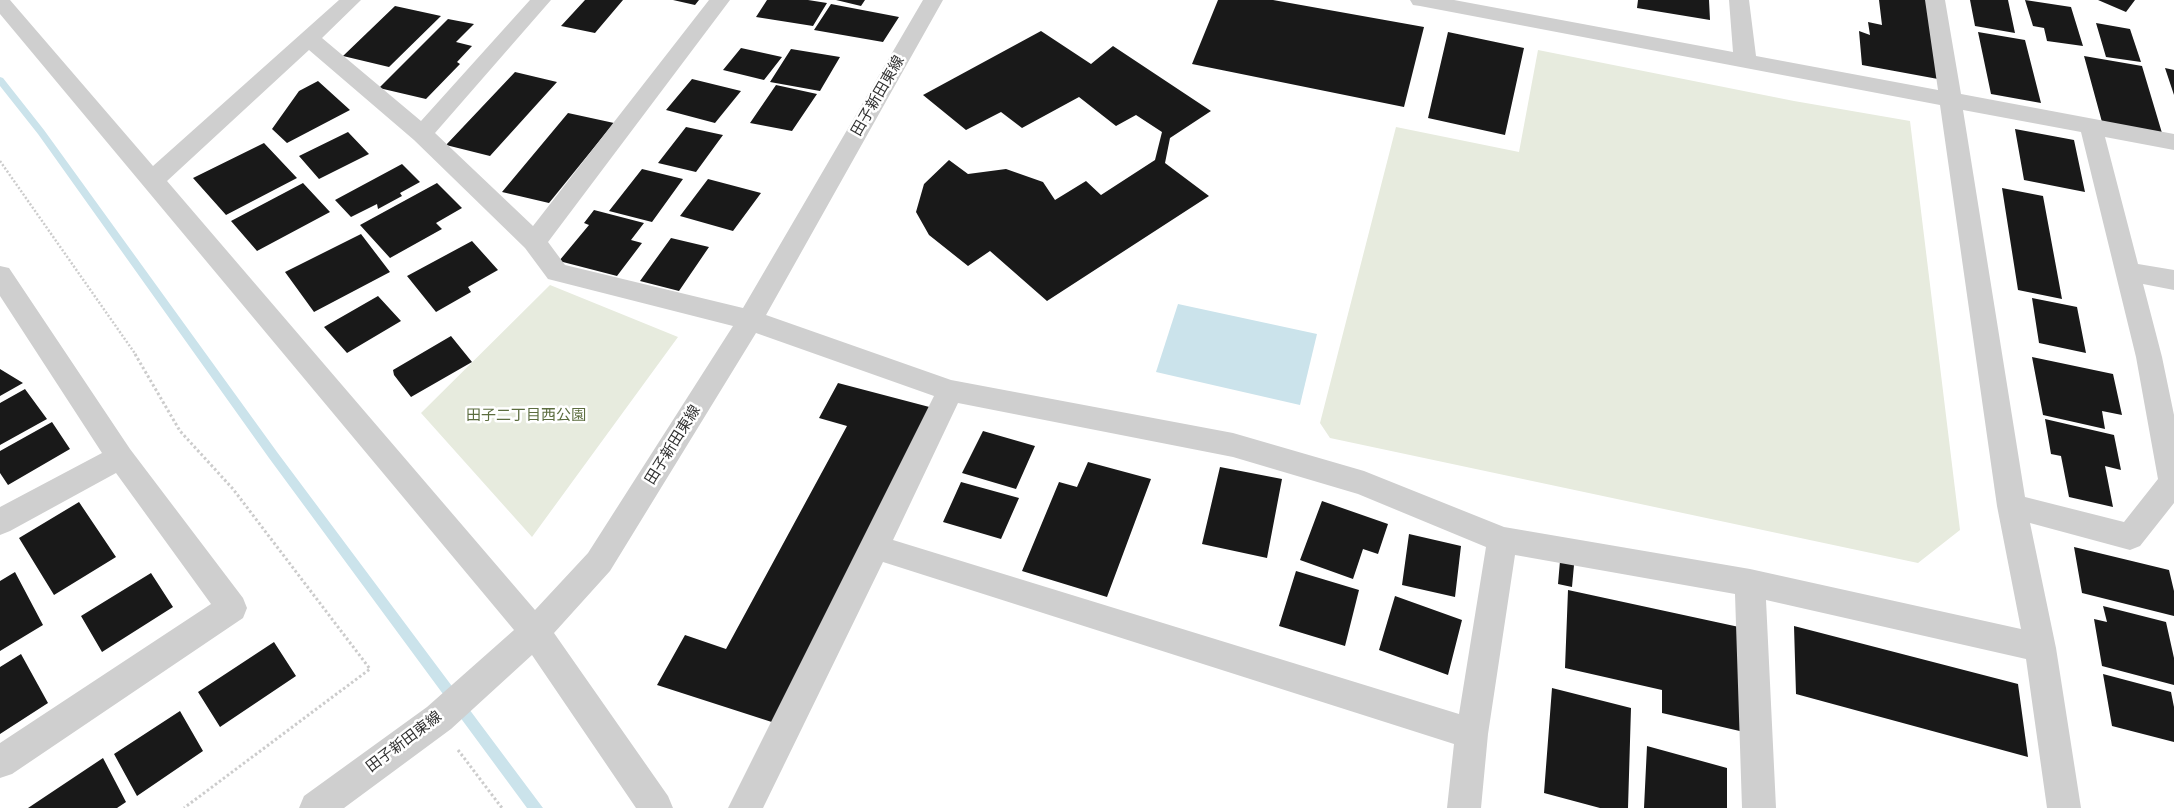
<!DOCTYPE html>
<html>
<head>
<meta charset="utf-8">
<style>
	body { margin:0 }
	canvas { display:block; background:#fff }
</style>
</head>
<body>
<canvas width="2174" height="808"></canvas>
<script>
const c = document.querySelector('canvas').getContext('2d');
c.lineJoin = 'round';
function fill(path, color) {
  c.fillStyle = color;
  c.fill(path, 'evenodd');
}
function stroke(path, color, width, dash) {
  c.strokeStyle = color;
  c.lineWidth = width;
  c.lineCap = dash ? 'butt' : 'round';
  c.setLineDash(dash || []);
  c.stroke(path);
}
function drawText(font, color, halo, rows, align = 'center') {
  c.font = font + ' "Noto Sans","Noto Sans JP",sans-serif';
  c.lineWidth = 5;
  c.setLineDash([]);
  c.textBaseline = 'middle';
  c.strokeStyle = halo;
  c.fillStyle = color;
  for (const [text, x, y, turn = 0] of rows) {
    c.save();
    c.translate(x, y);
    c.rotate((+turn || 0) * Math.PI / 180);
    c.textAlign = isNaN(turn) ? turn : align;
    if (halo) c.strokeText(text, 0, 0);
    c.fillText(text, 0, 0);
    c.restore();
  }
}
const green = new Path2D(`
	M1538,50L1794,101L1910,121L1960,530L1918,563L1330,438L1320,423L1396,127L1519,152Z
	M550,285L678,337L532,537L421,413Z`);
const water = new Path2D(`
	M1178,304L1317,334L1300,405L1156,372Z`);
const stream = new Path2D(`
	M0,77L3,78L44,130L277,452L543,808H527L269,458L38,134L0,86Z`);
const building = new Path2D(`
	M585,0H623L595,33L561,26Z
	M673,0H699L695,5Z
	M767,0H808L827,3L813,26L756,17Z
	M836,0H865L861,6Z
	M1218,0H1273L1424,27L1404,107L1192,64Z
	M1638,0H1709L1710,20L1637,8Z
	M1879,0H1927L1938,79L1862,65L1859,31L1870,35L1868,22L1882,25Z
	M1970,0H2008L2015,33L1975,26Z
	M2025,0L2071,7L2083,46L2047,41L2044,28L2033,26Z
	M2098,0H2135L2126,12Z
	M831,4L899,17L883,42L814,30Z
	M395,6L441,16L389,67L343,56Z
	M448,19L474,24L456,42L472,46L457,62L460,64L426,99L379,88Z
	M2096,23L2130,29L2141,62L2106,57Z
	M1041,31L1091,64L1113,46L1211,111L1170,138L1165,163L1209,196L1047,301L990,251L968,266L929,235L916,212L924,184L949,160L968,174L1006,169L1043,182L1055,200L1086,181L1101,195L1155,160L1162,132L1136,115L1116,126L1079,97L1022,128L1001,112L966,130L923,95Z
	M1448,32L1524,48L1505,135L1428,118Z
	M1978,32L2025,40L2041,103L1991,94Z
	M741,48L782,57L764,80L723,70Z
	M791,49L840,57L820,91L770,82Z
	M2084,56L2142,66L2162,133L2102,122Z
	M2165,68L2174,70V95Z
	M515,72L557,82L490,156L446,145Z
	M692,79L741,91L715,123L666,110Z
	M318,81L350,110L287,143L272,129L299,91Z
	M776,85L817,94L792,131L750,123Z
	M568,113L614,123L549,203L502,192Z
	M686,127L723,135L696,172L658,163Z
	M2015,129L2074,140L2085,192L2024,180Z
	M348,132L369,154L319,179L299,156Z
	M264,143L297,178L226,215L193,178Z
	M402,164L420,182L400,193L402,196L378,209L377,204L351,217L335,200Z
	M642,169L683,179L652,222L609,211Z
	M708,179L761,193L733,231L680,216Z
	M303,183L330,212L257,251L231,221Z
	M437,183L462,208L436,223L442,229L390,258L360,225Z
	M2002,188L2043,196L2062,299L2018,290Z
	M594,210L644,223L631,240L642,243L617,276L559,261L589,225L584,223Z
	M361,234L390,272L314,312L285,272Z
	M671,238L709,247L679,291L640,281Z
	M472,241L498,270L468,287L471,292L436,312L407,276Z
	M378,296L401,321L347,353L324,327Z
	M2032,298L2077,307L2086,353L2039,343Z
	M451,336L472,362L411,397L394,375L393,370Z
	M2032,357L2113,374L2122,415L2102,411L2105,429L2043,415Z
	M0,369L23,383L0,396Z
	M838,383L937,409L781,725L657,685L685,635L726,649L847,426L819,418Z
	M25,389L47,419L0,445V403Z
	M2045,419L2114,435L2121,470L2105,466L2113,507L2069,497L2061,456L2051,454Z
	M52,422L70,449L8,485L0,473V451Z
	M983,431L1035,446L1016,489L962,473Z
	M1088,462L1151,479L1107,597L1022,571L1059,482L1077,487Z
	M1220,467L1282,479L1267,558L1202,544Z
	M961,482L1019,498L1001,539L943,522Z
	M1322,501L1388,524L1378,554L1363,549L1353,579L1300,560Z
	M79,502L116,557L54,595L19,538Z
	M1409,534L1461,546L1455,597L1402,585Z
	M2074,547L2169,570L2174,591V616L2082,593Z
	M1560,561L1574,565L1572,587L1558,584Z
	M1296,571L1359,590L1345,646L1279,626Z
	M15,572L43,625L0,651V581Z
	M151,573L173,607L102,652L81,616Z
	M1568,590L1739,627L1744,732L1662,713V690L1565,668Z
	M1395,596L1462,620L1448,675L1379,650Z
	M2103,606L2166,622L2174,658V685L2102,666L2094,619L2107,622Z
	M1794,626L2018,684L2028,757L1796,694Z
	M274,642L296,676L220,727L198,692Z
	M21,654L48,703L0,734V667Z
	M2103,674L2171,692L2174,707V742L2112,726Z
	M1552,688L1631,708L1628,808H1600L1544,793Z
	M180,711L203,751L137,796L114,754Z
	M1647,746L1727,768V808H1644Z
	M103,758L126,802L117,808H28Z`);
const pathFar1 = new Path2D(`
	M0,161L136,355`);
const path = new Path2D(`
	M135,354L180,431L233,489L370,669L184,808
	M458,750L502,808`);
const minor = new Path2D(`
	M0,0H10L153,166L339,0H361L322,38L421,121L530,0H551L435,133L533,226L709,0H730L548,242L565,265L743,308L923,0H943L766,315L951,380L1233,433L1364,471L1504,527L1750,569L2021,629L1997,506L1940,105L1420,6L1413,5L1410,0H1454L1733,52L1729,0H1749L1756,56L1938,90L1925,0H1945L1961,94L2174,134V150L2105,137L2138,264L2174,270V290L2143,284L2162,357L2174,415V503L2140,546L2130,550L2030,523L2056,648L2081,808H2047L2026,659L1766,600L1776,808H1742L1735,594L1515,555L1488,734L1481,808H1447L1454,744L883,562L763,808H728L934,396L756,333L610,571L554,633L668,796L673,808H636L532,655L451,729L344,808H299L304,796L427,707L514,630L0,14ZM309,50L414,140L525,248L548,279L733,326L588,553L535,610L167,181ZM1963,110L2081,132L2136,357L2158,479L2124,522L2025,497ZM958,403L1233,457L1358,494L1486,547L1459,714L893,540Z
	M0,266L9,268L130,449L243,598L247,608L243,618L12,774L0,778V743L211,604L116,473L10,531L0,535V507L102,453L0,296Z`);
const streetNames = [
	["田子新田東線",878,96,-60],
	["田子新田東線",673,445,-58],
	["田子新田東線",404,742,-37]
];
const parkNames = [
	["田子二丁目西公園",526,416]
];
fill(green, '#e7ebde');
fill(water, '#cbe3eb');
fill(stream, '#cbe3eb');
fill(building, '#191919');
stroke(pathFar1, '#ccc', 2.5, [2, 2]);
stroke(path, '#ccc', 3, [2.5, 2.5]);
fill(minor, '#cfcfcf');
drawText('15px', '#323232', '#fff', streetNames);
drawText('15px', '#5c6d3f', '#fff', parkNames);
</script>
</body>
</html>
